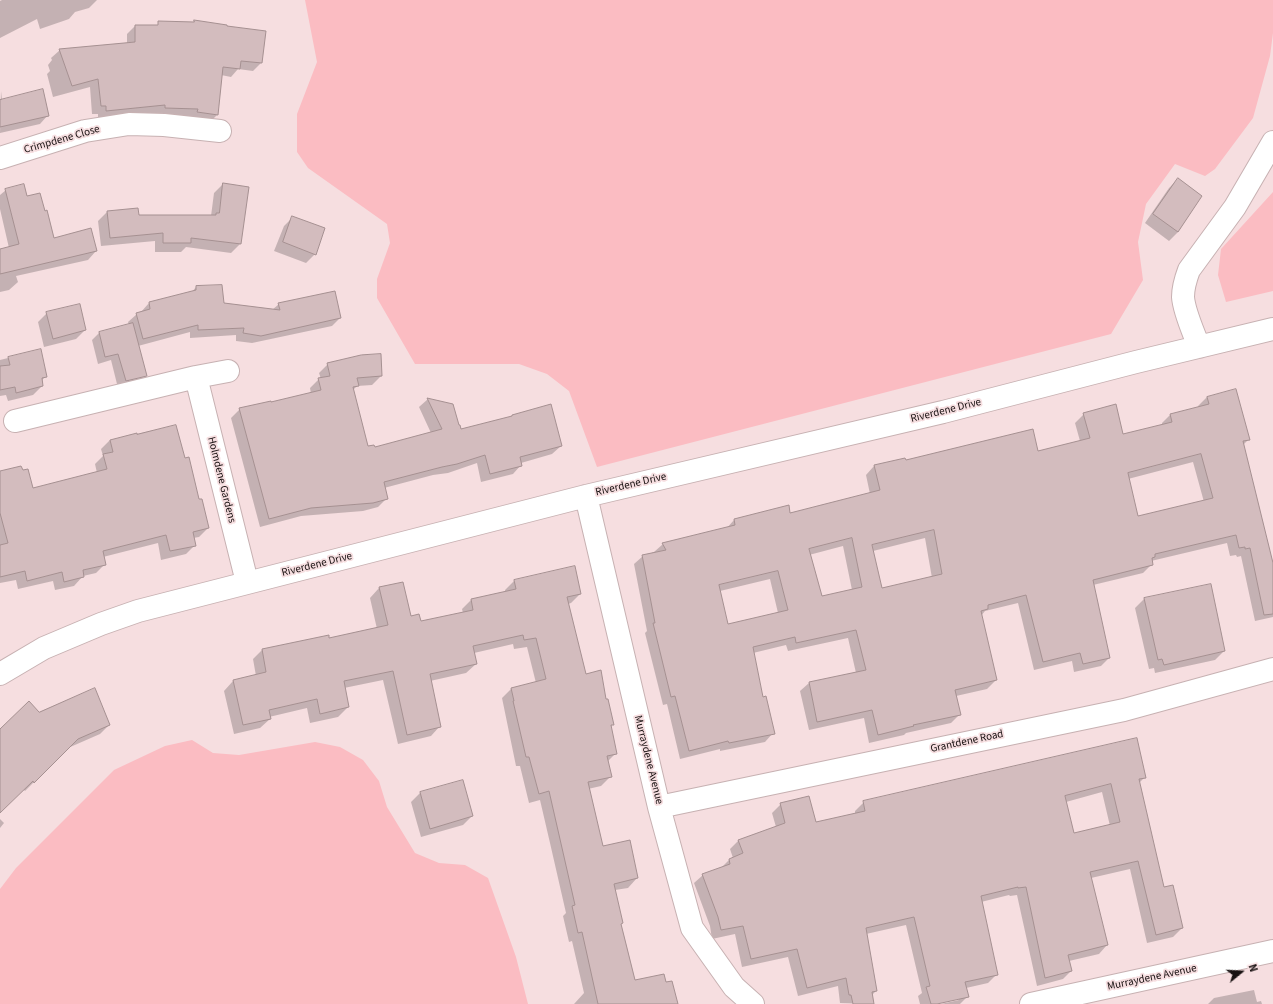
<!DOCTYPE html>
<html>
<head>
<meta charset="utf-8">
<style>
	body { margin:0 }
	#map { position:relative; width:1273px; height:1004px; overflow:hidden; background:#f6dee0; font-family:"Source Sans 3",sans-serif }
	canvas { display:block }
	.north { position:absolute; left:1221px; top:952px; width:40px; height:40px; -webkit-text-stroke:3px #f6dee0; paint-order:stroke; rotate:72deg; font-size:11px; font-weight:700; line-height:16px; text-align:center; color:#171010 }
	.north::after { content:''; display:block; margin:auto; width:14px; height:18px; background:#171010; clip-path:polygon(50% 0,100% 100%,50% 72%,0 100%) }
</style>
</head>
<body>
<div id="map">
<canvas width="1273" height="1004"></canvas>
<div class="north">N</div>
</div>
<script>
const c = document.querySelector('canvas').getContext('2d');
c.lineJoin = 'round';
function fill(path, color) {
  c.fillStyle = color;
  c.fill(path, 'evenodd');
}
function stroke(path, color, width, dash) {
  c.strokeStyle = color;
  c.lineWidth = width;
  c.lineCap = dash ? 'butt' : 'round';
  c.setLineDash(dash || []);
  c.stroke(path);
}
function drawText(font, color, halo, rows, align = 'center') {
  c.font = font + ' "Source Sans 3",sans-serif';
  c.lineWidth = 3.5;
  c.setLineDash([]);
  c.textBaseline = 'middle';
  c.strokeStyle = halo;
  c.fillStyle = color;
  for (const [text, x, y, turn = 0] of rows) {
    c.save();
    c.translate(x, y);
    c.rotate((+turn || 0) * Math.PI / 180);
    c.textAlign = isNaN(turn) ? turn : align;
    if (halo) c.strokeText(text, 0, 0);
    c.fillText(text, 0, 0);
    c.restore();
  }
}
const green = new Path2D(`
	M305,0H1273V33L1270,56L1253,118L1215,169L1205,176L1175,164L1146,204L1138,242L1143,280L1111,334L597,467L569,391L547,374L519,364H415L377,298V279L390,243L387,224L308,168L297,152V114L317,62Z
	M1273,192V291L1226,302L1218,275L1221,249Z
	M192,740L213,753L239,755L315,742L340,747L363,760L379,781L387,807L415,853L439,863L465,865L488,878L516,957L528,1004H0V889L16,868L114,770L165,746Z`);
const shadow = new Path2D(`
	M2,0H97L89,8L75,12L69,19L40,29L37,19L0,38V1Z
	M194,21L261,63L253,71L238,69L231,77L221,75L217,115L209,123L189,121L190,117L157,116V113L98,118V114H92L90,87L53,97L47,74L50,71L48,65L52,60L51,58L60,50L127,43V34L135,26H163L193,23Z
	M1,91L2,100L48,115L40,124L0,133Z
	M1178,179L1201,196L1178,232L1169,241L1145,223L1169,188Z
	M223,184L248,188L240,244L231,253L186,247L181,252H155V241L101,246L98,221L107,212L138,216H211L214,193Z
	M6,190L26,197L53,239L96,251L88,260L16,276L18,282L9,290L0,292V250L9,248L0,209V195Z
	M293,217L315,254L306,263L274,251L284,226Z
	M196,287L223,304L272,310L279,304L340,318L332,326L252,343L236,341V335L190,338V332L138,346L146,375L139,382L118,388L111,360L98,364L92,340L99,333L129,325L128,322L137,314L141,312L149,303L192,292Z
	M47,313L85,330L76,339L44,347L38,322Z
	M40,350L46,376L41,381L42,386L33,395L8,401L6,395L0,396V360Z
	M328,364L381,376L372,385L357,386L353,390L368,447L374,448L431,433L419,407L428,399L461,430L510,418L512,416L561,446L552,454L521,463V465L513,474L481,482L477,463L448,473L433,475L384,488L387,498L378,507L363,511L301,516L260,527L231,418L240,409L270,404L311,394L310,388L319,379H321L319,373Z
	M1235,390L1249,439L1243,445L1273,568V617L1255,621L1241,556L1237,557L1236,555L1230,556L1227,543L1151,561L1152,564L1143,573L1093,585L1109,658L1101,666L1074,672L1072,661L1034,670L1018,603L985,611L981,616L996,680L987,689L956,696L960,714L951,723L906,733L904,735L869,743L864,718L809,730L800,691L809,683L856,673L848,638L788,651L786,645L753,653L762,698L773,733L765,742L720,751V749L680,759L667,704L663,705L645,633L647,631L634,564L643,556L654,552L663,544L726,529L734,520L790,514L870,494L866,475L874,466L905,462L1038,452L1080,441L1075,423L1084,414L1122,435L1162,425V423L1170,415L1199,408L1198,406L1207,397ZM1193,462L1204,502L1137,517L1128,479ZM925,538L932,578L881,589L873,551ZM843,546L852,590L822,597L809,555ZM770,579L778,613L727,626L720,591Z
	M110,440L184,459L208,528L199,537L193,538L195,545L186,554L161,560L158,543L103,557L105,564L96,573L83,576L74,586L55,590L53,581L18,589L16,580L0,583V472L32,489L97,473L95,464L103,456L101,449Z
	M514,581L580,594L571,603L568,604L585,675L606,700L613,724L610,727L616,753L607,762L611,776L601,786L588,789L602,847L637,878L628,888L615,890L620,924L634,982L666,983L677,1004H574L584,993L572,941L569,942L563,916L566,913L550,843L540,800L529,803L520,766H516L502,698L511,689L536,683L527,647L514,649L513,644L474,653L476,664L466,673L430,681L440,726L431,736L398,744L383,680L344,688L348,707L338,717L310,723L307,708L269,717L270,719L260,728L234,734L224,691L233,681L256,676L253,659L262,650L329,639L377,629L370,598L379,588L410,617L420,622L463,613L462,609L471,600L505,592V590Z
	M1210,585L1224,651L1215,660L1155,673L1154,668L1149,669L1135,608L1144,599Z
	M39,713L109,725L100,734L68,748L25,791L23,789L0,812V731Z
	M1145,777L1139,783L1163,888L1182,928L1173,937L1147,943L1130,869L1091,878L1107,945L1099,954L1069,961L1071,971L1063,979L1037,986L1017,895L1010,896L1009,895L981,902L997,974L988,983L966,988L968,996L960,1004H941L959,1000V998L932,1004H920L918,996L922,993L906,925L866,934L876,991L872,995L873,1004L840,1003L838,986L798,996L788,957L742,967L735,934L712,939L710,926L694,883L703,875L721,868L729,860L733,858L730,849L739,840L776,827L772,813L781,804L815,823L855,814V811L864,802ZM1102,792L1110,826L1073,835L1066,802Z
	M462,781L472,816L463,825L421,837L411,802L420,793Z
	M0,819L4,823L0,828Z
	M1254,990L1257,1002L1261,1001L1262,1004H1208L1214,998Z`);
const building = new Path2D(`
	M194,20L227,25V26L266,31L262,63L241,61L240,69L223,67L218,115L197,112L198,109L165,108V105L106,111V106H101L98,79L72,86L59,49L135,42V25H158V21L194,22Z
	M43,89L49,116L0,127V100Z
	M1178,178L1202,196L1178,232L1153,214Z
	M223,183L249,187L241,244L191,238V243H163V233L110,238L107,211L138,208L139,215H216V213H219Z
	M24,184L27,196L40,193L45,211L47,210L54,238L91,228L97,251L0,274V249L19,244L5,189Z
	M292,216L325,228L316,255L283,242Z
	M222,285L224,303L280,310L278,303L335,291L341,318L261,336L243,333L244,328L198,330V325L143,339L136,313L150,309L149,302L196,290V286Z
	M80,304L86,330L53,339L46,312Z
	M133,323L147,376L126,381L118,354L105,357L99,332Z
	M41,349L47,377L42,378L43,386L16,393L15,387L0,390V366L10,365L8,357Z
	M381,354L382,376L357,378L359,386L353,387L368,446L374,445L375,447L442,429L427,398L453,404L459,425H460L461,429L512,416V415L551,404L562,446L520,457L522,466L490,474L485,455L457,464L442,467L384,482L388,499L373,503L311,508L269,519L239,408L271,401V402L321,390L318,378L330,376L327,363L361,355Z
	M1236,389L1250,440L1243,441L1273,563V614L1264,615L1250,548L1245,549V547L1239,548L1236,535L1155,554V557L1152,558L1153,565L1093,580L1110,658L1083,664L1080,653L1043,662L1026,595L988,605V609L981,611L997,680L955,690L961,715L913,725L914,726L878,735L872,710L817,722L809,682L866,670L856,630L796,643L795,637L753,647L763,697L766,696L775,734L729,743L728,741L689,751L675,696L671,697L653,623H655L642,555L666,550L662,543L735,525L734,519L789,505L790,513L880,490L874,465L905,458L906,460L1033,429L1038,451L1090,438L1083,413L1116,404L1123,434L1172,422L1170,414L1209,404L1207,397ZM1201,454L1213,498L1138,516L1128,473ZM934,530L942,574L882,588L872,545ZM852,538L862,587L822,596L809,549ZM778,571L788,610L728,624L719,585Z
	M176,425L185,458L189,457L199,499H202L209,528L193,532L196,546L170,551L166,535L103,551L106,565L83,570L84,577L64,582L62,572L27,581L25,571L0,577V545L8,543L0,513V471L21,466L23,470L28,469L33,488L107,469L103,454L113,452L110,440L137,433V434Z
	M575,566L581,594L567,597L586,674L601,670L606,699H608L614,725H611L617,754L607,756L612,777L588,782L603,846L630,840L638,878L614,884L623,923L621,924L635,980L664,974L666,982L672,981L678,1004H598L582,932L578,933L572,906L575,905L549,791L539,794L529,757H526L513,701H514L511,688L546,679L536,638L524,640L523,635L473,646L477,664L430,674L441,727L407,735L393,671L344,681L349,707L320,714L317,699L269,710L271,719L243,725L233,680L266,672L262,649L329,635V638L388,625L379,587L403,582L411,616L419,614L421,621L473,610L471,599L516,589L514,580Z
	M1211,584L1225,651L1164,665L1162,659L1158,660L1144,598Z
	M95,688L110,725L78,739L34,783L33,781L0,813V729L29,701L39,712Z
	M1137,738L1146,778L1139,779L1164,887L1173,885L1183,928L1156,935L1138,861L1090,872L1108,945L1068,955L1072,971L1045,978L1026,887L1018,888V887L981,896L998,975L965,982L969,997L937,1004H931L926,987L930,986L914,917L866,928L877,991L872,992L874,1004H853L851,995H849L846,978L807,988L797,949L751,959L743,926L721,930L718,917L702,874L730,864L729,859L743,853L738,840L785,823L780,803L809,796L816,822L865,811L863,801ZM1111,784L1120,822L1074,833L1065,796Z
	M463,780L473,816L430,829L420,792Z`);
const minor = new Path2D(`
	M0,158L85,131L129,124L164,125L220,131
	M1199,347C1194,333 1184,312 1183,297C1183,288 1186,278 1189,270L1235,207L1273,142
	M196,377L247,582
	M15,421L196,377L228,371
	M586,496L659,807L692,928L734,987L753,1004
	M0,674L44,648L101,624L138,611L586,496L943,412L1136,362L1273,329
	M659,807L1124,710L1273,669
	M1031,1004L1273,951`);
const streetNames = [
	["Crimpdene Close",62,140,-16],
	["Riverdene Drive",946,411,-14],
	["Holmdene Gardens",221,480,76],
	["Riverdene Drive",631,485,-13],
	["Riverdene Drive",317,565,-14],
	["Grantdene Road",967,742,-12],
	["Murraydene Avenue",648,760,76],
	["Murraydene Avenue",1152,978,-12]
];
fill(green, '#fbbcc2');
fill(shadow, '#0003');
fill(building, '#d3bcbe');
stroke(building, '#a59091', 1);
stroke(minor, '#c7b1b2', 24);
stroke(minor, '#fff', 22);
drawText('11px', '#171010', '#f6dee0', streetNames);
</script>
</body>
</html>
